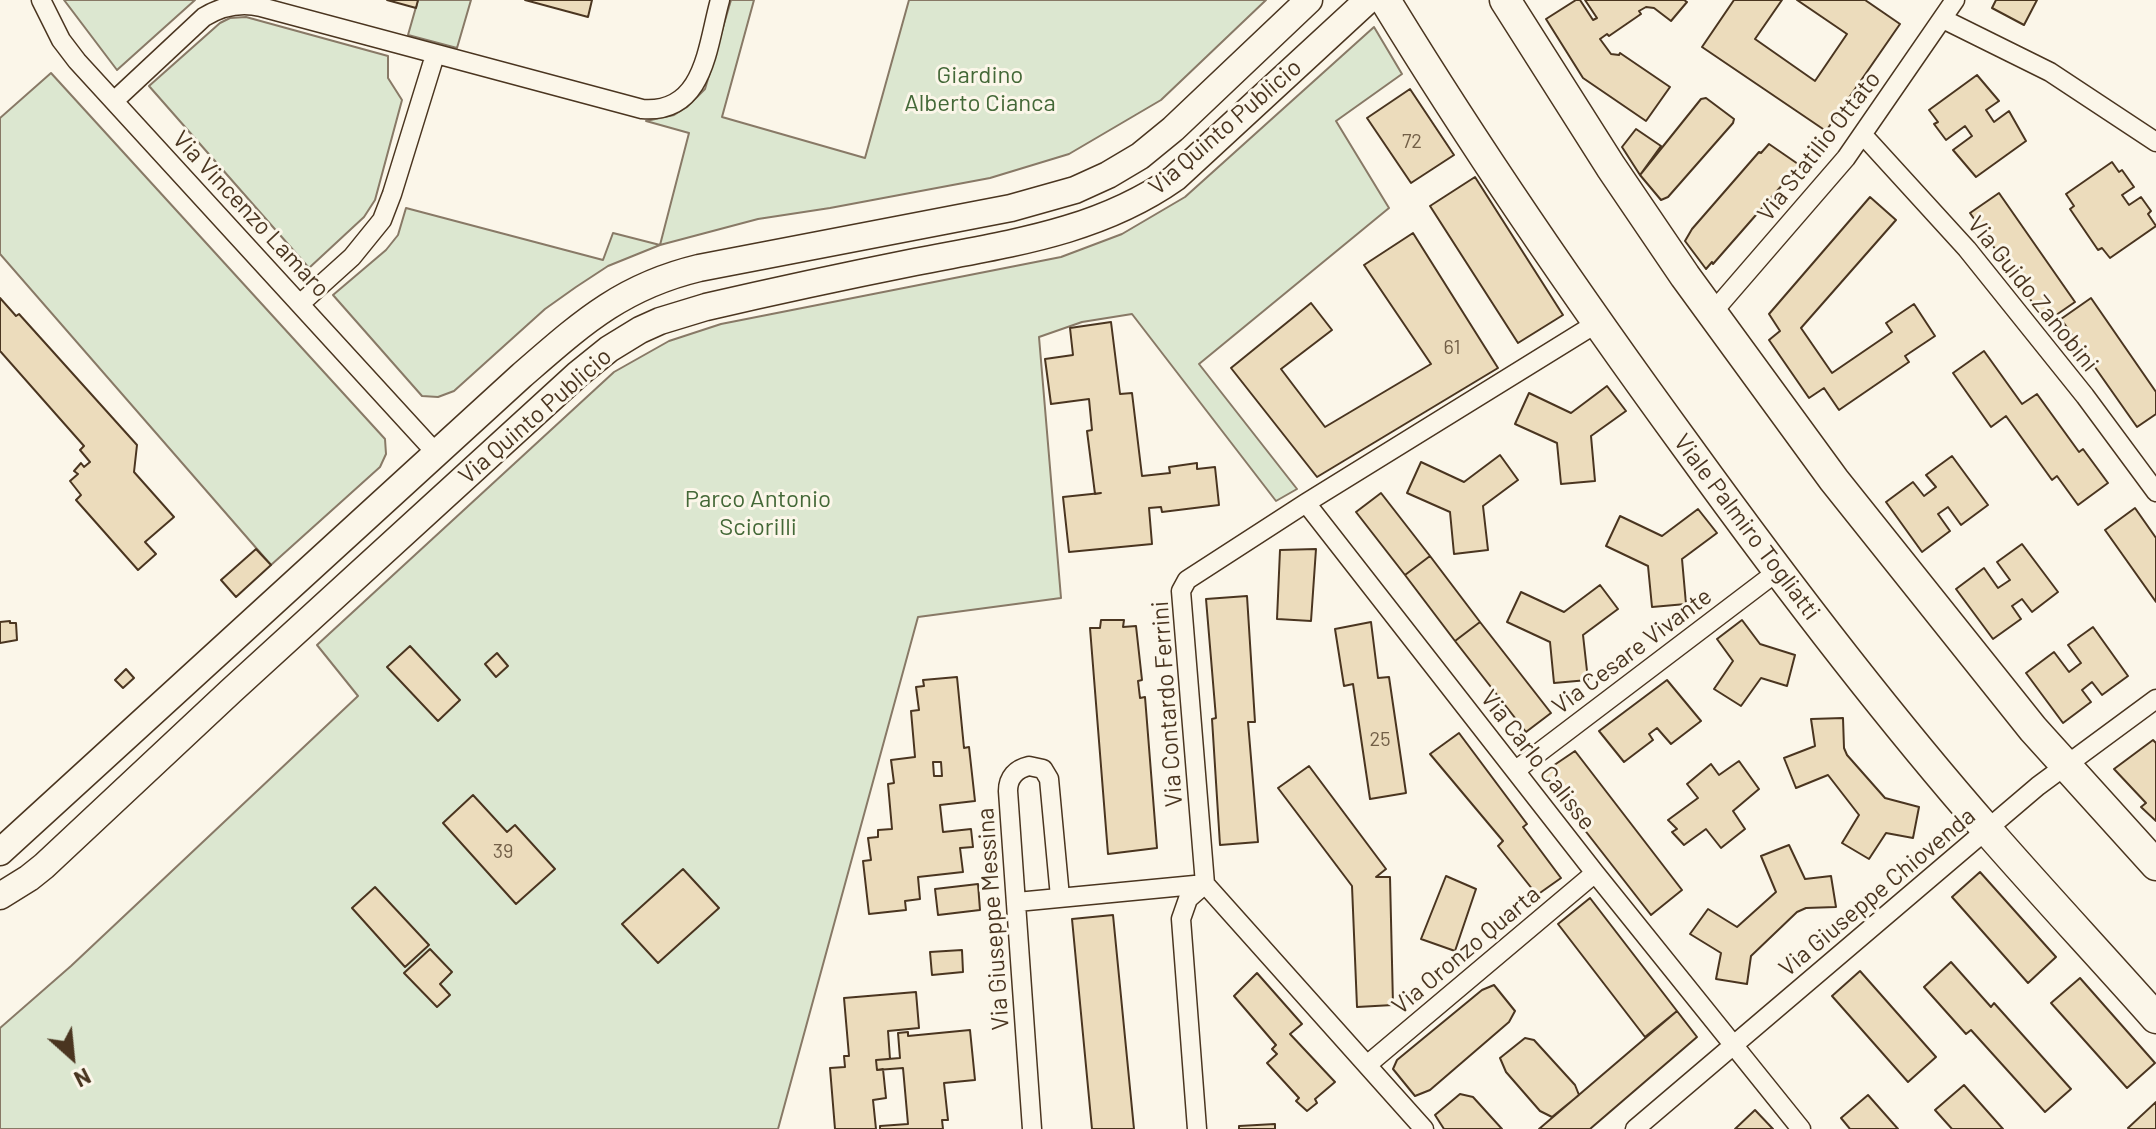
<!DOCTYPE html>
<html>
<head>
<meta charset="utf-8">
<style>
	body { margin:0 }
	#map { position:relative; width:2156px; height:1129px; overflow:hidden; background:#fbf6e9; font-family:Barlow,sans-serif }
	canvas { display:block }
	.north { position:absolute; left:32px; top:1017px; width:80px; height:80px; -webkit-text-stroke:6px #fbf6e9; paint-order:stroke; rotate:153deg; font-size:22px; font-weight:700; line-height:32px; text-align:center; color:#4a3520 }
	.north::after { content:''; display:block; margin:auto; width:28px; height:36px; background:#4a3520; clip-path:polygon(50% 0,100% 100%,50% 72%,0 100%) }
</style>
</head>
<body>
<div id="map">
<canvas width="2156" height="1129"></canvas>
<div class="north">N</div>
</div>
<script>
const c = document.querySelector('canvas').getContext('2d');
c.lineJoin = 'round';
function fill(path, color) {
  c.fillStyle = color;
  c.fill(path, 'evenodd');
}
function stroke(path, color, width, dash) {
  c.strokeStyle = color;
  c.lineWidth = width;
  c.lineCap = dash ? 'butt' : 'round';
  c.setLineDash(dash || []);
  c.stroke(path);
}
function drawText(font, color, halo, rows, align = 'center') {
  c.font = font + ' Barlow,sans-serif';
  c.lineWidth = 6;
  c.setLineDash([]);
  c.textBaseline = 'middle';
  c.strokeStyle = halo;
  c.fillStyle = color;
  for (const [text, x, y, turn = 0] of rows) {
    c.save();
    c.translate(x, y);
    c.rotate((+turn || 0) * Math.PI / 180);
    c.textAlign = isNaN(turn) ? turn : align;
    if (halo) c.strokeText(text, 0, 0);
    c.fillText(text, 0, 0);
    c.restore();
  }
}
const green = new Path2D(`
	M64,0H195L117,70Z
	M418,0H471L457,48L408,35Z
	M731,0H754L722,117L865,158L909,0H1266L1161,100L1069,154L990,178L830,208L758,219L660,245L608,266L576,287L545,309L454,391L438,397L422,396L333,295L386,250L398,235L406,208L603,260L613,233L660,245L689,133L646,121L674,115L687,107L705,89Z
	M246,17L388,56V78L402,100L375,200L364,217L309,268L149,86L220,23L230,18Z
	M1374,27L1402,74L1336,121L1389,208L1199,364L1297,489L1276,501L1132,314L1082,322L1039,337L1061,598L918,617L778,1129H0V1028L71,966L358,696L317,645L614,372L669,341L721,324L1061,257L1122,234L1185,197Z
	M51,73L385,439L386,454L380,467L271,565L0,254V118Z`);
const building = new Path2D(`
	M387,0H418L416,8Z
	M525,0H592L588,17Z
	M1576,0H1580L1593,20L1597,18L1585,0H1684L1687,2L1671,21L1654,8L1646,7L1639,11L1641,14L1609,36L1607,34L1600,39L1611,54L1619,55L1620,53L1670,87L1646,121L1583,78L1546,19Z
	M1734,0H1782L1755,39L1815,81L1847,34L1797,0H1865L1900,24L1826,131L1702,47Z
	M1996,0H2037L2024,25L1992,8Z
	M1977,75L1999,101L1986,110L1994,122L2009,111L2026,141L1976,177L1953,150L1972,136L1965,126L1946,140L1934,124L1938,122L1929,110Z
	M1410,89L1454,155L1411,183L1367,118Z
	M1706,98L1734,119L1733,123L1668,197L1661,200L1640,175L1701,99Z
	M1636,129L1661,146L1640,175L1622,147Z
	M1769,144L1798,164V167L1713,264L1712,262L1706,269L1685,241L1692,229L1759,152L1761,153Z
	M2112,162L2119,172L2122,170L2134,187L2122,195L2129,205L2141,197L2151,211L2148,214L2156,226L2110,258L2102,248L2098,250L2070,209L2074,206L2066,194Z
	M1475,177L1563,315L1518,343L1430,206Z
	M1999,193L2075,302L2046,322L1970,213Z
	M1870,197L1896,220L1801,328L1832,373L1892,332L1886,323L1914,304L1935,336L1905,356L1909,362L1839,410L1824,388L1809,398L1769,340L1780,331L1769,314Z
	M1413,233L1498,368L1317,477L1231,368L1311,303L1332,330L1281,369L1325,427L1431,364L1364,265Z
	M0,298L16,316L19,314L137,445L134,472L174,517L145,542L156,554L138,570L76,500L81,495L70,481L78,474L74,471L81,463L84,467L90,462L80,450L84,446L0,351Z
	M2091,298L2156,392V414L2137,427L2061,319Z
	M1111,322L1120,394L1132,393L1142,476L1170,473L1169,467L1197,463V469L1215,467L1219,505L1162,512L1161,507L1149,508L1152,544L1069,552L1063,497L1101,493L1095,494L1087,431L1092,430L1089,399L1051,404L1045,359L1073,355L1070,328Z
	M1984,351L2022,404L2037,394L2079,452L2083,449L2108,483L2078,505L2057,476L2052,480L2006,416L1991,427L1953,373Z
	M1607,386L1626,411L1591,436L1595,481L1561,484L1557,443L1515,424L1529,393L1571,413Z
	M1500,455L1518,480L1483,506L1488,550L1454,554L1450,512L1407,493L1421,462L1464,482Z
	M1952,456L1988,505L1961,525L1948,507L1938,514L1950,531L1922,552L1886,502L1913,482L1924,496L1936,487L1926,475Z
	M1381,493L1430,556L1405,575L1356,512Z
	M2135,508L2156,538V602L2105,530Z
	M1698,509L1717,533L1682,559L1686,604L1652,607L1648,566L1606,546L1620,516L1662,536Z
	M2022,544L2058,592L2032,612L2022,599L2012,606L2021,619L1993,639L1956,589L1984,568L1998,588L2010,580L1997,562Z
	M256,549L271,565L236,597L221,580Z
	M1316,549L1311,621L1277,619L1280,550Z
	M1430,556L1480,622L1455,641L1405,575Z
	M1600,585L1618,609L1583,635L1588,680L1554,683L1550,642L1507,622L1521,592L1564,612Z
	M1247,596L1255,722H1248L1258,842L1220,845L1212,719L1216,718L1206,599Z
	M1101,620H1124L1123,627L1136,626L1142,680L1138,681L1140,698L1145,697L1157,848L1108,854L1090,628H1100Z
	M1742,620L1760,644L1795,655L1787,686L1761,678L1741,706L1714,689L1733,661L1717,639Z
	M10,621V623H16L17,640L0,643V622Z
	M1371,622L1378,678L1389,677L1406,793L1370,799L1353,684L1344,686L1335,629Z
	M1480,622L1551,713L1526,732L1455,641Z
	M2093,627L2128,676L2102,695L2092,682L2082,690L2091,702L2063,723L2026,673L2054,652L2069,672L2081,663L2068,645Z
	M410,646L460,700L438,721L387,667Z
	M497,653L508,666L496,677L485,664Z
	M126,669L134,678L123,688L115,680Z
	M957,677L964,748L969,747L975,801L940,805L943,832L971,829L973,847L960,848L963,872L918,877L920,899L905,901L906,910L869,914L863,861L871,860L868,838L878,837V830L892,829L888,784L894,783L891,760L915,757L911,711L919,710L916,687L924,686L923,680ZM933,762H941L942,776H934Z
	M1667,680L1701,721L1671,744L1657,728L1649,734L1653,740L1624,762L1599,731Z
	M1843,718L1844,748L1847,755L1885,798L1919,807L1913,838L1886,833L1869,859L1842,843L1859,815L1828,775L1796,788L1784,758L1815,746L1811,719Z
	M1459,733L1527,824L1523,827L1561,878L1537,895L1498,846L1503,841L1430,754Z
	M2153,740L2156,743V821L2141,807L2146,803L2114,769Z
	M1575,751L1682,890L1651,915L1541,774Z
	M1739,761L1759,789L1733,811L1745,829L1721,848L1706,829L1684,845L1672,832L1677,829L1668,820L1698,798L1687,784L1711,764L1719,775Z
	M1309,766L1386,869L1376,877H1390L1393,1005L1357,1007L1352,886L1278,788Z
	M473,795L507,832L515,825L555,869L516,904L443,823Z
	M1789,845L1805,879L1831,876L1836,907L1806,908L1797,912L1751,956L1747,984L1716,979L1721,953L1690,934L1708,909L1737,927L1776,892L1761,856Z
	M683,869L719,908L658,963L622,924Z
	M1980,872L2056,957L2028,983L1952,897Z
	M1446,876L1476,889L1455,951L1421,939Z
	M978,884L980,910L938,915L935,889Z
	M375,887L429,945L405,967L352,908Z
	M1590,898L1677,1011L1645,1037L1558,924Z
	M1113,915L1134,1129H1092L1072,919Z
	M430,949L452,972L440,984L450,995L437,1007L404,973Z
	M962,950L963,972L932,975L930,952Z
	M1951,962L1991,1007L1994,1003L2071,1089L2045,1112L1971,1030L1966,1034L1924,987Z
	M1860,971L1936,1057L1908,1082L1832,996Z
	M1257,973L1302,1024L1290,1034L1335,1082L1315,1099L1317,1103L1307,1111L1296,1101L1299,1098L1267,1063L1277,1054L1272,1049L1276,1045L1234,996Z
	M2080,978L2155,1063L2127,1088L2051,1003Z
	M1494,985L1515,1011L1509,1022L1430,1090L1415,1096L1393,1069L1397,1060L1482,990Z
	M916,992L919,1028L888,1031L890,1059L876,1060L877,1070L883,1069L886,1098L873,1100L876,1129H835L830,1068L845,1067L844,1056H849L844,998Z
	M1677,1011L1697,1037L1590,1129H1539Z
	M970,1030L975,1080L944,1083L948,1120H942L943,1129H880V1126L908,1124L903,1068L877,1070L876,1060L900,1058L898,1033L908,1032V1036Z
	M1525,1038L1534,1040L1575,1085L1579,1095L1552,1117L1540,1111L1506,1072L1500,1058Z
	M1964,1085L2003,1129H1952L1935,1110Z
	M1460,1094L1473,1097L1502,1129H1444L1435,1115Z
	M1868,1095L1898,1129H1850L1841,1118Z
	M2156,1102V1129H2129L2128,1128Z
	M1755,1110L1773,1129H1735Z
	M1275,1124V1129H1239V1126Z`);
const street = new Path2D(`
	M41,0L61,40L77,61L436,453
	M1943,19L2050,72L2156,142
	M114,101L204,17C222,6 240,2 261,7L642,109C705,114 707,46 720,0
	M1863,135L1967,249L2085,396L2156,492
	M301,303L352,257L382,220L392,194L435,55
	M1712,313L1846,158L1955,0
	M1306,503L1595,873L1801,1129
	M1516,770L1778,571
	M1017,902L1205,884
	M1367,1065L1595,873
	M1032,1129L1008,791C1008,777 1016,769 1029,766L1043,769L1049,779L1060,897
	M1197,1129L1181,919L1188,899L1205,884
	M1424,1129L1205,884L1181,591L1187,580L1306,503L1597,323
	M1635,1129L2038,786L2156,699`);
const secondary = new Path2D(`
	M0,852L521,376C580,325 620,287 699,268L1011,208L1075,190L1108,175L1140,156L1173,129L1309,0
	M0,896L29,878L44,866L231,691L578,374L609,349L640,330L660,321L706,307C775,291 845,276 915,262C1006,244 1097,233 1175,178L1368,0`);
const primary = new Path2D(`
	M1385,0C1479,154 1581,302 1687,447C1781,577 1882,710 1988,831C2043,894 2100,955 2156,1018
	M1505,0L1611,167L1685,276L1834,480L2033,729L2156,865`);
const numberNames = [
	["72",1412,141],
	["61",1452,347],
	["25",1380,739],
	["39",503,851]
];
const parkNames = [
	["Giardino",980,75],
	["Alberto Cianca",980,103],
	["Parco Antonio",758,499],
	["Sciorilli",758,527]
];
const streetNames = [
	["Via Quinto Publicio",1225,127,-41],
	["Via Statilio Ottato",1819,146,-52],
	["Via Vincenzo Lamaro",251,214,47],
	["Via Guido Zanobini",2033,294,51],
	["Via Quinto Publicio",535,416,-41],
	["Viale Palmiro Togliatti",1747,527,53],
	["Via Cesare Vivante",1632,651,-37],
	["Via Contardo Ferrini",1167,704,-94],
	["Via Carlo Calisse",1538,760,52],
	["Via Giuseppe Chiovenda",1877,892,-40],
	["Via Giuseppe Messina",993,919,-94],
	["Via Oronzo Quarta",1466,950,-40]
];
fill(green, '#dce7d0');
stroke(green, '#887966', 2);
fill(building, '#ecdcbc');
stroke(building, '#4a3520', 2);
stroke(street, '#4a3520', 21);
stroke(secondary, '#4a3520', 29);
stroke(primary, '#4a3520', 33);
stroke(street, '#fbf6e9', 18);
stroke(secondary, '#fbf6e9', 26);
stroke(primary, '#fbf6e9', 30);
drawText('20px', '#725f47', null, numberNames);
drawText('24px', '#436837', '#fbf6e9', parkNames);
drawText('24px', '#4a3520', '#fbf6e9', streetNames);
</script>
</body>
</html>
